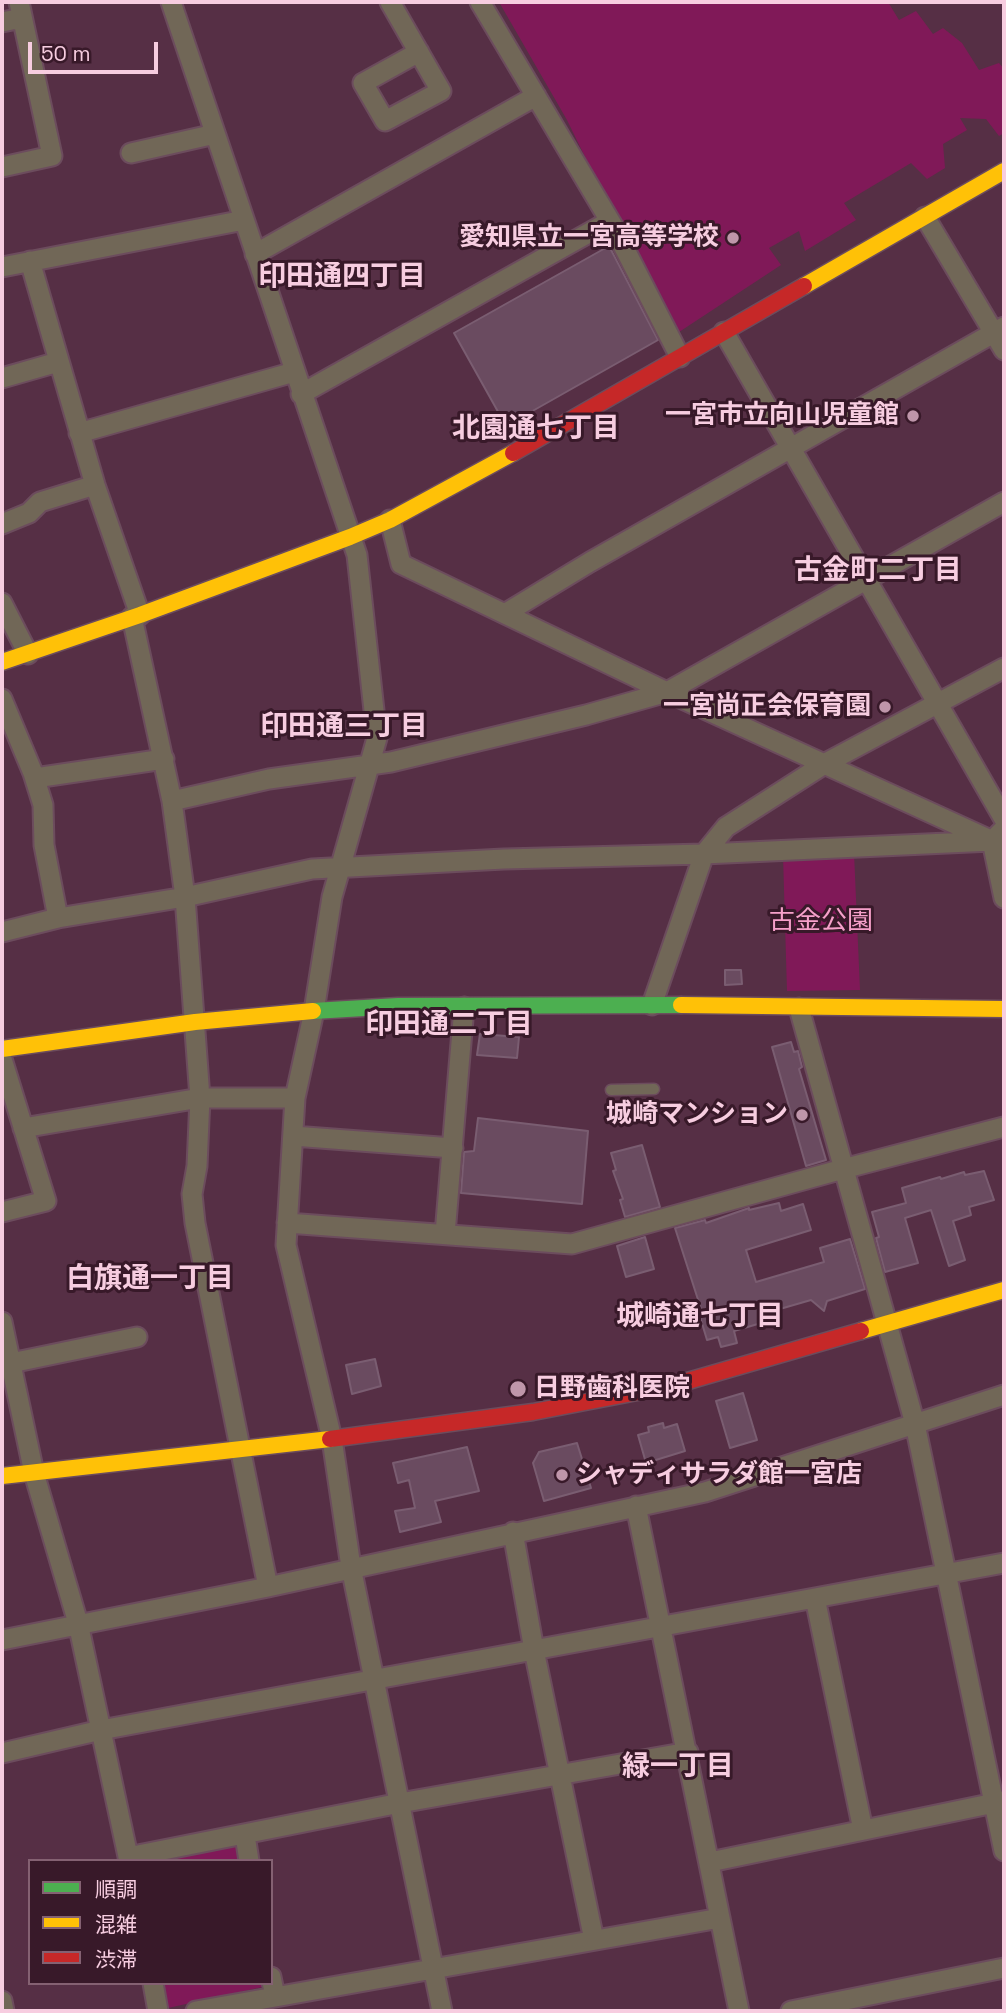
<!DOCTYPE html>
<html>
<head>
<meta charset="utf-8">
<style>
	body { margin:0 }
	#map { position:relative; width:1006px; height:2013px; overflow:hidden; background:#562f45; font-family:"Space Grotesk","Noto Sans JP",sans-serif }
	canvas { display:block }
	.frame { position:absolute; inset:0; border:4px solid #f7cde0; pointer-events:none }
	.legend { position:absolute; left:28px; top:1859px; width:245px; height:126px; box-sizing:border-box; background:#381929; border:2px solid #846172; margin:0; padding:9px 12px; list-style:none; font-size:21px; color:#f7cde0 }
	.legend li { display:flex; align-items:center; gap:14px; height:35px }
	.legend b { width:35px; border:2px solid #846172 }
	.scale { position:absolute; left:28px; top:42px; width:130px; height:32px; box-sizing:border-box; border:4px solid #f7cde0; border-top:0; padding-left:9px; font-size:21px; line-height:24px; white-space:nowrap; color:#f7cde0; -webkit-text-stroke:5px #381929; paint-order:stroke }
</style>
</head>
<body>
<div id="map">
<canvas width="1006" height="2013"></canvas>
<div class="frame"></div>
<ul class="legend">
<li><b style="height:9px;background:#4caf50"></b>順調</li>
<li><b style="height:9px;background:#ffc107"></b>混雑</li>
<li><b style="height:9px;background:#c62828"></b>渋滞</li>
</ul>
<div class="scale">50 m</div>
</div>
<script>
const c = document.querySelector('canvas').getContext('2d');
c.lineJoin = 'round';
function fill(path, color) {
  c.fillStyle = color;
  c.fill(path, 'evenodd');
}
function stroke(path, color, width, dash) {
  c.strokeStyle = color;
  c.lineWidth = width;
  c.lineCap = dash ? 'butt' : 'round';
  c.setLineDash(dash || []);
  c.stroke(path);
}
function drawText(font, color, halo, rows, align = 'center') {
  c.font = font + ' "Space Grotesk","Noto Sans JP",sans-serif';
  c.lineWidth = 6;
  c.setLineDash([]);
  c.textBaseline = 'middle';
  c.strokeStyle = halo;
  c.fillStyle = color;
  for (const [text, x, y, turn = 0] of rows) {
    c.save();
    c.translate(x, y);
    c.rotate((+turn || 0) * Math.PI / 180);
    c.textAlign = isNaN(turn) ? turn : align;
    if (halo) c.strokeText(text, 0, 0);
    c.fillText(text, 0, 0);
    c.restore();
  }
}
const green = new Path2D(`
	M499,2H888L899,20L916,11L933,34L943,28L962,43L979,70L999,63L1004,69V133L999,136L986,119L960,118L967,130L943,144L945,168L927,179L911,163L844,203L856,220L805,251L799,231L769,248L781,265L676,334L671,333L567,120Z
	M854,853L860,990L787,991L783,855Z
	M238,1845L242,1861H150Z
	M162,1983H266L267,1986L168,2008Z`);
const building = new Path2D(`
	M609,246L658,340L506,426L454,333Z
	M725,970H741L742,984L725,985Z
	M480,1034L519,1037L517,1058L477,1055Z
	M791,1042L794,1052L798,1051L802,1067L799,1069L826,1160L806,1166L772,1047Z
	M478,1118L588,1131L582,1204L461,1193L464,1152L474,1151Z
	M642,1145L660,1207L625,1217L620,1200L623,1199L613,1171L616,1170L611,1153Z
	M984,1171L994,1200L969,1207L971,1215L953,1221L965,1260L949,1266L931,1210L905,1218L918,1263L885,1272L876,1238L879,1237L872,1212L906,1203L902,1188L940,1177L941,1179L964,1172L965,1175Z
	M779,1203L781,1211L803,1204L811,1230L746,1250L756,1282L824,1262L820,1248L850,1239L865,1289L827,1301L824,1311L811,1300L766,1313L768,1321L734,1331L737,1343L721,1347L718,1337L707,1340L698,1310L701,1309L675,1228L705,1220L706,1223L749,1208V1210Z
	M645,1237L654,1269L626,1277L617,1246Z
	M375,1359L381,1386L352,1394L346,1365Z
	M743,1393L757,1440L730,1448L716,1401Z
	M663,1423L664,1428L677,1424L685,1451L646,1463L638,1435L649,1432L648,1427Z
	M577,1443L591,1488L544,1501L533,1463L539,1452Z
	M467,1447L479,1491L435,1501L441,1522L400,1532L395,1511L415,1508L409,1480L398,1483L393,1463Z`);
const lane = new Path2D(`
	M611,1090L654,1089`);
const street = new Path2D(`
	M171,2L357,555L377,738L332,897L314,1011L295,1098L286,1245L332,1439L351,1567L442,2011
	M390,2L441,91L385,121L363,83L419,52
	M480,2L613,226L680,357
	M2,22L22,18
	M131,153L215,134
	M2,167L52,156L19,2
	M925,217L1004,350
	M255,254L536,96
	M30,261L95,485L140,615
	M2,267L244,220
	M724,332L1004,819
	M2,378L58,362
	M301,394L610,221
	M79,433L294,372
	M390,520L401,564L667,692L988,839
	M2,524L29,513L40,502L95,485
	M2,603L28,654
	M506,613L590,562L1004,327
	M132,617L172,801L185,897L200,1098L197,1166L192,1194L195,1223L268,1587
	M2,699L33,773L43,805L44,845L58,918
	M35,778L164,759
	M172,801L269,779L391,762L586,715L667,692L1004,502
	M1001,845L992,841L1004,898
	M2,932L58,918L185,897L312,869L504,859L704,854L992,841L1004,829
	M652,1005L704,854L726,827L826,763L1004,668
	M799,1008L915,1424L1004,1851
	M2,1059L46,1201L2,1212
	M23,1128L200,1098H295
	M293,1136L453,1148
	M287,1223L572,1244L843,1169L1004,1127
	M445,1234L464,1007
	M2,1322L34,1473L78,1623L129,1861
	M11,1363L137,1337
	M636,1506L739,2011
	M513,1532L534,1650L594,1940
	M815,1598L863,1830
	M2,1640L268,1587L705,1492L1004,1395
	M2,1753L101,1730L1004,1563
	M245,1835L249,1861
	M128,1857L400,1803L688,1752
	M710,1862L1004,1801
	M271,1977L275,1996
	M153,1983L158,2011
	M2,2001L4,2011
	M196,2011L720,1918
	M791,2011L1004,1968`);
const fast = new Path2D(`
	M313,1011L398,1006L681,1005`);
const slow = new Path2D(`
	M804,286L1004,171
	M2,662L140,615L350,537L390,520L513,453
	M681,1005L1004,1009
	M2,1049L195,1022L313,1011
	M861,1331L1004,1290
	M2,1476L330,1439`);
const jam = new Path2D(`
	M513,453L804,286
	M330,1439L533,1412L674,1385L861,1331`);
const markers = [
	[733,238,7,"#bf96aa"],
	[913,416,7,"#bf96aa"],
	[885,707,7,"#bf96aa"],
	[802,1115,7,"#bf96aa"],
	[518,1389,9,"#bf96aa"],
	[562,1475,7,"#bf96aa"]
];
const poiNames = [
	["愛知県立一宮高等学校",719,238],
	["一宮市立向山児童館",899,416],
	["一宮尚正会保育園",871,707],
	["城崎マンション",788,1115],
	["日野歯科医院",534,1389,"left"],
	["シャディサラダ館一宮店",576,1475,"left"]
];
const parkNames = [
	["古金公園",821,922]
];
const neighbourhoodNames = [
	["印田通四丁目",342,277],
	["北園通七丁目",536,429],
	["古金町二丁目",878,571],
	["印田通三丁目",344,727],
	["印田通二丁目",449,1025],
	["白旗通一丁目",150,1279],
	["城崎通七丁目",700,1317],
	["緑一丁目",678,1767]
];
fill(green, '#801958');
fill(building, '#6a4b60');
stroke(building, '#7a5d71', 2);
stroke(lane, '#6c4c5d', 13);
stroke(street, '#6c4c5d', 23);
stroke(fast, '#6c4c5d', 19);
stroke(slow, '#6c4c5d', 19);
stroke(jam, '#6c4c5d', 19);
stroke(lane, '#716757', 10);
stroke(street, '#716757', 19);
stroke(fast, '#4caf50', 16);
stroke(slow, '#ffc107', 16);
stroke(jam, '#c62828', 16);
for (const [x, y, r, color] of markers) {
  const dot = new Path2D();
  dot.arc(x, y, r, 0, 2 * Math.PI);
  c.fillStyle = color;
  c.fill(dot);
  stroke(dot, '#381929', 2.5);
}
drawText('bold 26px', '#f7cde0', '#381929', poiNames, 'right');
drawText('26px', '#f6a0ca', '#381929', parkNames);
drawText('bold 28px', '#f7cde0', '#381929', neighbourhoodNames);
</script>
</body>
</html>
